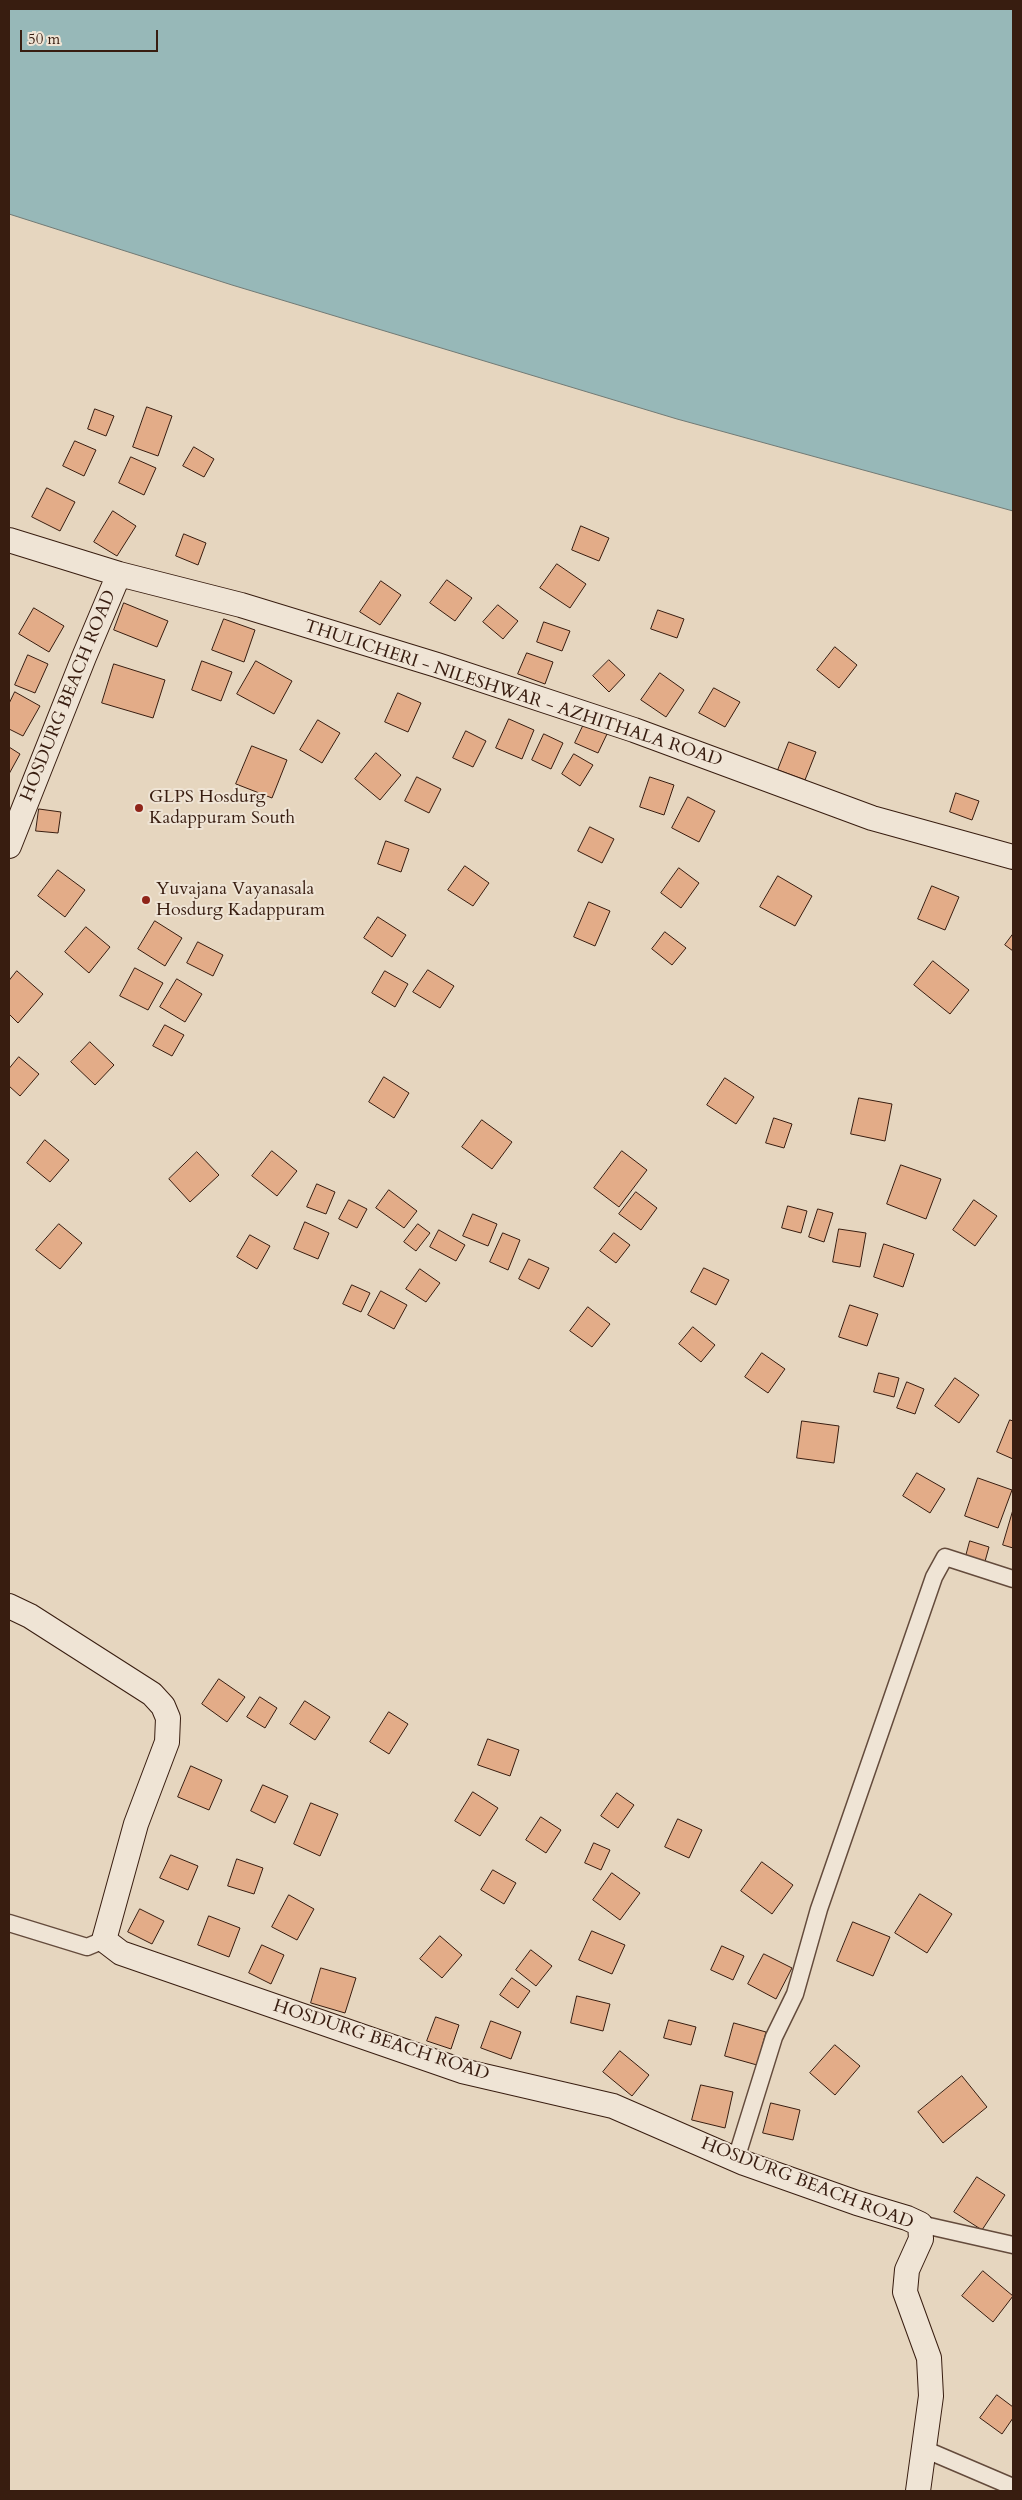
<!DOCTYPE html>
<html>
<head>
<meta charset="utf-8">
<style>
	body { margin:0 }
	#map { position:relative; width:1022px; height:2500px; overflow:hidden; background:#e6d6bf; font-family:Cardo,serif }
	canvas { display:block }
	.frame { position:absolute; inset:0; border:10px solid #381d10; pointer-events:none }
	.scale { position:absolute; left:20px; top:30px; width:138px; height:22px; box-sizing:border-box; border:2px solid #381d10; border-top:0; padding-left:6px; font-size:15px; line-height:18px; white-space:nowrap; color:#381d10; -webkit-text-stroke:4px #efe4d5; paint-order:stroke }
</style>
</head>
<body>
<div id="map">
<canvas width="1022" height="2500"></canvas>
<div class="frame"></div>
<div class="scale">50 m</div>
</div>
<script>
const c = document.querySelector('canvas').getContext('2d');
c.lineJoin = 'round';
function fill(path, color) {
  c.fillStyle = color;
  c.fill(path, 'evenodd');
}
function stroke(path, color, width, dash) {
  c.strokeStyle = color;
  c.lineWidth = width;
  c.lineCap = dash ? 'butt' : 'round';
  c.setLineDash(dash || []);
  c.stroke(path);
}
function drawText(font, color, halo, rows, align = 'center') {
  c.font = font + ' Cardo,serif';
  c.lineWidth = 4;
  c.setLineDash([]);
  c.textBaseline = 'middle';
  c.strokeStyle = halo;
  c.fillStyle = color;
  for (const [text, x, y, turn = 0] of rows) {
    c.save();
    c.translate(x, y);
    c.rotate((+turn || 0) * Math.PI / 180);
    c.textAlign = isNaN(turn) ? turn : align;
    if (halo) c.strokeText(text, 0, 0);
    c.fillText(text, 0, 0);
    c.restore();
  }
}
const water = new Path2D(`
	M9,9H1013V511L677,419L232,285L9,214Z`);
const building = new Path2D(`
	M147,407L172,416L158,456L133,447Z
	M95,409L114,416L106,436L88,429Z
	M75,441L96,450L84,476L63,466Z
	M194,447L214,459L204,477L183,466Z
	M131,457L156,468L144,495L119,483Z
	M47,488L75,502L60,531L32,517Z
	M113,511L136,526L117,556L94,542Z
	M581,526L609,538L599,561L572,550Z
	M184,534L206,543L198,565L176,556Z
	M557,564L586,584L570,608L540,588Z
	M447,580L472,598L455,621L430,603Z
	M381,581L401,595L380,625L360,612Z
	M124,603L168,621L157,647L114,630Z
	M498,605L518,621L503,639L483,622Z
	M34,608L64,626L49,652L19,634Z
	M658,610L684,619L677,638L651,629Z
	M224,619L255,630L244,662L212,650Z
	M544,622L570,631L562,651L537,642Z
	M835,647L857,665L839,688L817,670Z
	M527,653L553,662L545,684L518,674Z
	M28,655L48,664L35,693L15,685Z
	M609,660L625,675L609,692L593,676Z
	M202,661L232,672L221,701L192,690Z
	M256,661L292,681L274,714L237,694Z
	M114,664L165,680L153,718L102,703Z
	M660,673L684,690L666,717L641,700Z
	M714,688L740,702L725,727L699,713Z
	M15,692L40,706L23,736L9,729V704Z
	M398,693L421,703L408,732L385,722Z
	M509,719L534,730L522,759L496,748Z
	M318,720L340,733L322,763L300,750Z
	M584,724L607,734L598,753L575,743Z
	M466,731L486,741L473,767L453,758Z
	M544,734L563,743L551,769L532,760Z
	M789,742L816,752L805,780L778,770Z
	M252,746L287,760L272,798L236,784Z
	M9,747L20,754L9,774Z
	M376,753L401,775L380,800L355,779Z
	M574,754L593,765L580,786L562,774Z
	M417,777L441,789L429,813L405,801Z
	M650,777L674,785L664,815L640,807Z
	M956,793L979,801L972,820L950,812Z
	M688,797L715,811L699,842L672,828Z
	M39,809L61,812L58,833L36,831Z
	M590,827L614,839L602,863L578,851Z
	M386,841L409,849L401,872L378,864Z
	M465,866L489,883L473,906L448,890Z
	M679,868L699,883L681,908L661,893Z
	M58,870L85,890L65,917L38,896Z
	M778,876L812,896L795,926L760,907Z
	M932,886L959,897L945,930L918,919Z
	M589,902L610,911L595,946L574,937Z
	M378,917L406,935L392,957L364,938Z
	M155,921L182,938L165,966L138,949Z
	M86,927L110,947L89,973L65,952Z
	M665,932L686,948L672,965L652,949Z
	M1013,934V951L1005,945Z
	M198,942L223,955L213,976L187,963Z
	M933,961L969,990L950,1014L914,985Z
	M135,968L163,983L148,1010L120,996Z
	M428,970L454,986L440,1008L413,992Z
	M17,971L43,994L18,1023L9,1014V981Z
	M385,971L408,984L395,1007L372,993Z
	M177,979L202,994L185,1022L160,1007Z
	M165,1025L184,1035L172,1056L153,1046Z
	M90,1042L114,1065L95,1085L71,1062Z
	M19,1057L39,1074L20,1096L9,1086V1069Z
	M384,1077L409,1093L394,1118L369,1102Z
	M725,1078L754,1097L736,1124L707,1105Z
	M859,1098L892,1104L885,1141L851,1134Z
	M774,1118L792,1124L784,1148L766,1143Z
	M482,1120L512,1142L492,1169L462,1147Z
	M45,1140L69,1160L50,1182L27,1163Z
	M272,1151L297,1171L277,1196L252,1176Z
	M622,1151L647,1170L619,1207L594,1188Z
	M197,1152L219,1175L190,1202L169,1179Z
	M901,1165L941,1179L926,1219L887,1204Z
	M317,1184L335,1192L326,1214L307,1207Z
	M389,1190L417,1211L404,1228L376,1208Z
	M636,1192L657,1208L641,1230L619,1214Z
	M349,1200L367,1209L357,1228L339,1219Z
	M974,1200L997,1216L975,1246L953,1230Z
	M788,1206L807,1211L801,1233L782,1228Z
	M818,1209L833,1213L824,1242L809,1237Z
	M473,1214L497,1224L488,1246L463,1236Z
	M305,1222L329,1233L318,1259L294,1249Z
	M59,1224L82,1243L60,1269L36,1250Z
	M418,1224L430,1233L416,1251L404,1242Z
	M839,1229L866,1233L860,1267L833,1262Z
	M439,1230L465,1245L456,1261L430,1247Z
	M503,1233L520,1240L508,1270L490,1262Z
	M614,1233L630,1245L616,1263L600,1251Z
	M250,1235L270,1246L257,1269L237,1257Z
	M884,1244L914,1254L903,1287L874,1277Z
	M529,1259L549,1268L539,1289L519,1279Z
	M704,1268L729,1280L716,1305L691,1292Z
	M420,1269L440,1283L426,1302L406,1289Z
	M352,1285L370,1293L361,1312L343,1304Z
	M381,1291L407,1305L394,1329L368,1315Z
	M850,1305L878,1314L867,1346L839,1337Z
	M588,1307L610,1324L592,1347L570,1331Z
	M693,1327L715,1345L701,1362L679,1344Z
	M762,1353L785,1369L768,1393L745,1377Z
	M879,1373L899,1378L894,1397L874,1392Z
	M955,1378L979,1395L959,1423L935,1406Z
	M907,1382L924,1389L915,1414L897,1408Z
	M1010,1420L1013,1421V1459L997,1452Z
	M802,1421L839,1426L834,1463L797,1458Z
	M917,1473L945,1489L930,1513L903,1496Z
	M978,1478L1012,1490L998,1528L965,1516Z
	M1013,1510V1548L1003,1545Z
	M970,1541L989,1547L984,1565L965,1560Z
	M219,1679L245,1697L227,1722L202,1704Z
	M260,1697L277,1708L265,1728L247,1717Z
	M305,1701L330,1717L315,1740L290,1724Z
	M389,1712L408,1724L389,1754L370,1742Z
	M488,1739L519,1750L510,1776L478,1765Z
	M191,1766L222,1780L209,1810L178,1797Z
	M263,1785L288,1796L275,1823L251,1811Z
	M473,1792L498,1808L480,1836L455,1821Z
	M617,1793L634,1805L618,1828L601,1816Z
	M311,1803L338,1814L320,1856L294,1844Z
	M541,1817L561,1830L546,1853L526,1840Z
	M678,1819L702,1830L689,1858L665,1847Z
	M594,1843L610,1850L601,1870L585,1863Z
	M171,1855L198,1866L188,1890L160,1878Z
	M237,1859L263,1868L254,1894L228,1886Z
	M762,1862L793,1885L772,1914L741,1891Z
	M493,1870L516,1883L504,1904L481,1890Z
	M612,1873L640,1893L620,1920L593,1900Z
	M920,1894L952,1914L927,1953L895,1933Z
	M289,1895L314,1909L297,1940L272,1927Z
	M140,1909L164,1921L152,1944L128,1932Z
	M209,1916L240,1928L229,1957L198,1945Z
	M853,1922L890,1937L873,1976L837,1961Z
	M592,1931L625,1945L612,1974L579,1960Z
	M440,1936L462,1955L442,1978L420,1959Z
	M262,1945L284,1955L271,1984L249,1973Z
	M722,1946L744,1956L733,1980L711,1970Z
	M531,1950L552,1966L536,1986L516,1970Z
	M764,1954L792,1968L776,1999L748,1984Z
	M321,1968L356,1978L345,2013L311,2003Z
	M512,1978L530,1991L518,2008L500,1995Z
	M577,1996L610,2004L603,2031L571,2023Z
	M436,2017L459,2025L451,2049L427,2041Z
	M669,2020L696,2027L691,2045L664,2038Z
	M491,2021L521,2032L511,2059L481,2048Z
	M734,2023L766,2032L757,2065L725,2056Z
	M835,2045L860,2066L835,2095L810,2073Z
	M620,2051L649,2075L632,2096L603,2072Z
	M962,2076L987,2107L943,2143L918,2112Z
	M701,2085L733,2092L725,2128L692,2120Z
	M771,2103L800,2110L793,2140L763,2133Z
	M977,2177L1005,2195L982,2230L954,2212Z
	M983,2271L1013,2296L993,2322L962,2296Z
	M997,2395L1013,2407V2418L1002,2434L980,2418Z`);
const street = new Path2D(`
	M9,1923L87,1947L104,1940
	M736,2159L774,2037L795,1994L819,1909L934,1577L945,1557L1013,1579
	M920,2224L1013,2245
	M924,2449L1013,2487`);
const secondary = new Path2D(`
	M9,540L119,574L241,605L437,665L634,730L872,818L1013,857
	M9,846L84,657L119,574
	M9,1606L30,1616L152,1694L163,1706L168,1718L167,1742L136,1824L104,1940L121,1953L462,2071L613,2106L744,2163L857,2203L907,2218L920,2224L921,2239L907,2270L905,2292L929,2358L931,2396L918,2491`);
const markers = [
	[139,808,5,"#8f2418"],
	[146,900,5,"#8f2418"]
];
const streetNames = [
	["THULICHERI - NILESHWAR - AZHITHALA ROAD",513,694,18],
	["HOSDURG BEACH ROAD",69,696,-68],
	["HOSDURG BEACH ROAD",381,2041,18],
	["HOSDURG BEACH ROAD",807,2184,21]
];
const poiNames = [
	["GLPS Hosdurg",149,798],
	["Kadappuram South",149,819],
	["Yuvajana Vayanasala",156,890],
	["Hosdurg Kadappuram",156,911]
];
fill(water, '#97b8b8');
stroke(water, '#717a75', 1);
fill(building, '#e3ac88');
stroke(building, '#381d10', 1);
stroke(street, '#644b3c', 19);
stroke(secondary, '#381d10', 26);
stroke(street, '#efe4d5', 16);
stroke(secondary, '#efe4d5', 24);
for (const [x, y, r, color] of markers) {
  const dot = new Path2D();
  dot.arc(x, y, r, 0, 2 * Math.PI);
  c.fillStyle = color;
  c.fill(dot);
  stroke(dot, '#efe4d5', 2);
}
drawText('18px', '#381d10', '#efe4d5', streetNames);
drawText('18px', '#381d10', '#efe4d5', poiNames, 'left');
</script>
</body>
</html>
